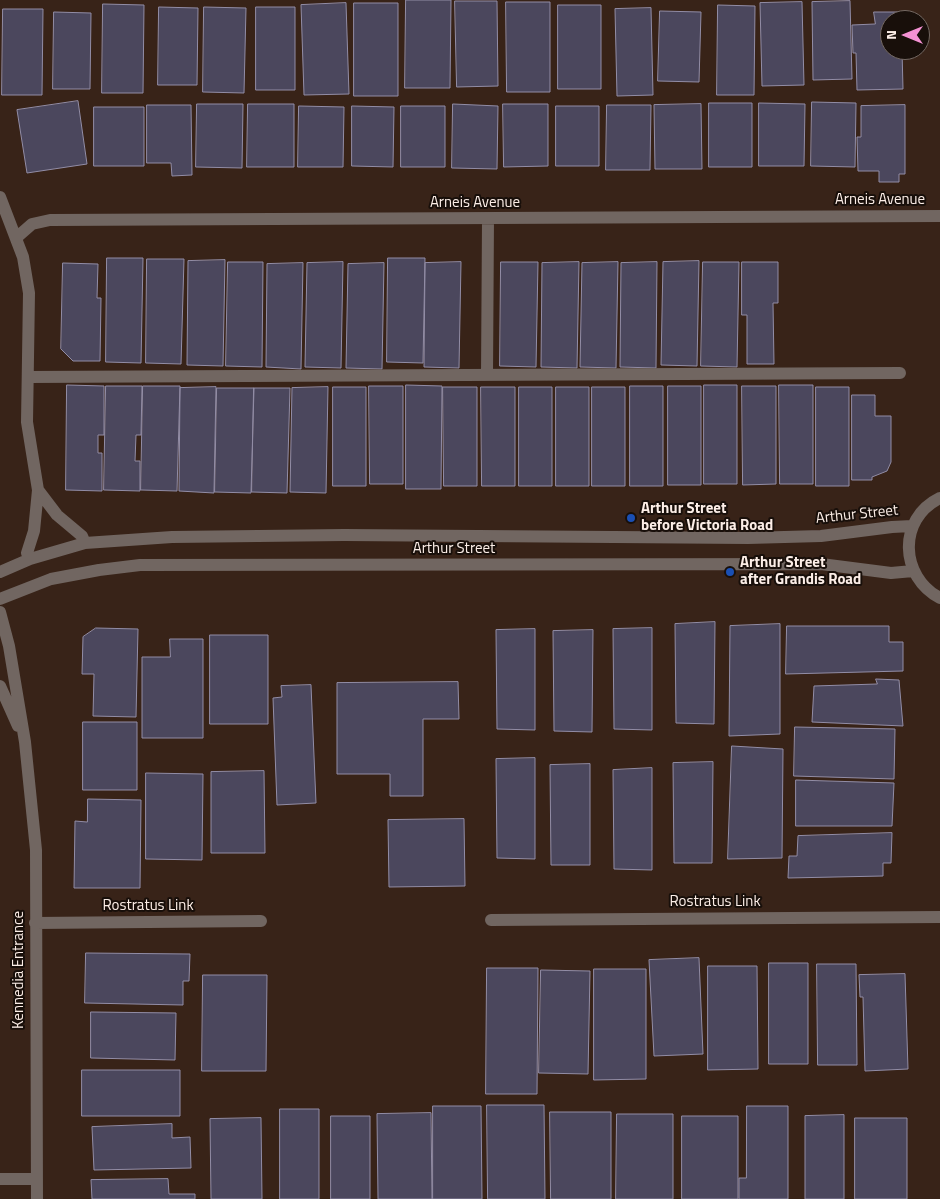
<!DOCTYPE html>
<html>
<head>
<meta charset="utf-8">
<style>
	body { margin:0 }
	#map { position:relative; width:940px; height:1199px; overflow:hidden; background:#382318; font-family:"Titillium Web",sans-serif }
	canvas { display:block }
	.north { position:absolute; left:880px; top:10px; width:50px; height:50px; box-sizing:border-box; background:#180f0a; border:1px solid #736862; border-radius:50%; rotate:270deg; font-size:14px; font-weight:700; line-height:20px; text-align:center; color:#fceee7 }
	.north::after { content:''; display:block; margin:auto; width:18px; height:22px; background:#f491d3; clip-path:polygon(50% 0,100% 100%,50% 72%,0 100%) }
</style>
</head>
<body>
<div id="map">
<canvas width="940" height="1199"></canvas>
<div class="north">N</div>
</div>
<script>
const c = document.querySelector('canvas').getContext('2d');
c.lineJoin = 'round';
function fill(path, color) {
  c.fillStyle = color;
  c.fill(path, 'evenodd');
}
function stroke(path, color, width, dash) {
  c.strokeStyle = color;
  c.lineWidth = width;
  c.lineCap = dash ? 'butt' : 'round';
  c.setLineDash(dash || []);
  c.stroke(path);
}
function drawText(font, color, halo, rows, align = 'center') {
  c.font = font + ' "Titillium Web",sans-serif';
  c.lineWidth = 4;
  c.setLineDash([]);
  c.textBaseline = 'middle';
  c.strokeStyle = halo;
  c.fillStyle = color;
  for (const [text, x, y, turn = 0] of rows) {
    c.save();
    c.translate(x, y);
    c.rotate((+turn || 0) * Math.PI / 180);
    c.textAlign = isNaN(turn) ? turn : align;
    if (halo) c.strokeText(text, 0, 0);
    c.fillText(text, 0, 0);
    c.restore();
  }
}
const building = new Path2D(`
	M406,0H451L450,88H405Z
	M455,1H497L498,86L457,87Z
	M850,1L852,79L813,80L812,2Z
	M506,2H550V92H507Z
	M802,2L804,85L762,86L760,3Z
	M346,3L349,94L304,95L301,5Z
	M354,3H398V96H354Z
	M103,4L144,5L143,93H102Z
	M558,5H601V89H558Z
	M718,5L755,6L754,95H717Z
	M159,7L198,8L197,85H158Z
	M204,7L246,8L244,93L203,92Z
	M256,7H295V90H256Z
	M651,8L653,95L617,96L615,9Z
	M3,9H43L42,95H2Z
	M660,11L701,12L699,82L658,81Z
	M54,12L91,13L90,89H53Z
	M874,12H901V20H890V50H902L903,89L857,90L856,53H853L852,25L875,24Z
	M78,101L87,164L27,173L17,110Z
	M812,102L856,103L855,167L811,166Z
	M709,103H752V167H709Z
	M759,103L805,104L804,166H759Z
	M197,104H243L242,168L196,167Z
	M248,104H294V167H247Z
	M453,104L498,106L497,169L452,168Z
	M503,104H548V166L504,167Z
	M701,104L702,169H655L654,105Z
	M147,105H191L192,175L172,176L171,163H147Z
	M607,105H651L650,170H606Z
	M905,105V174H899V182H879V171H858L857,137H861V106Z
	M299,106L344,107L343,167H298Z
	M352,106L394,107L393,167L352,166Z
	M401,106H445V167H401Z
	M556,106H599V166H556Z
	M94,107H144V166H94Z
	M107,258H143L141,363L106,362Z
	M388,258H425L423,363L387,362Z
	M147,259H184L181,364L146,363Z
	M225,260L223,366L187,365L188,261Z
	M699,261L697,366L661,365L663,262Z
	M228,262H263L262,367L226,366Z
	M343,262L341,368L305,367L307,263Z
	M461,262L459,368L424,367L425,263Z
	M501,262H538L536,367L500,366Z
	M579,262L577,368L541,367L542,263Z
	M618,262L616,368L580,367L582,263Z
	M657,262L656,368L620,367L621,263Z
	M703,262H739L737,367L701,366Z
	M742,262H778V303H773L774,364H747V315H742Z
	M63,263L98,264L97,298H101L100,361H73L61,349Z
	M303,263L301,369L266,367L267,264Z
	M384,263L382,369L346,368L348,264Z
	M67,385L104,386V435H98V453H102V491L66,490Z
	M406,385L442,386L441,489H406Z
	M704,385H737V484H704Z
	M779,385H813V484H780Z
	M106,386H142L141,435H136L135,461H140V491L104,490Z
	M143,386H180L177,491L141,490Z
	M369,386H403V484H370Z
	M630,386H663V486H630Z
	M668,386H701V485H668Z
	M742,386H776V484L743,485Z
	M216,387L214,493L179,491L180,388Z
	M328,387L326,493L290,492L292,388Z
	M333,387H366V486H333Z
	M443,387H477V486H444Z
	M481,387H515V486H482Z
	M519,387H552V486H519Z
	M556,387H589V486H556Z
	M592,387H625V486H592Z
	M816,387H849V486H816Z
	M217,388H254L251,493L215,492Z
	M254,388H290L287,493L252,492Z
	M852,395H875V416H891V462L887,471L872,477V480H852Z
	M715,622L714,724L676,723L675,624Z
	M780,624V734L729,736L730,626Z
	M787,626H889V642H903V671L786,674Z
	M96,628L138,629L136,717L93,716L94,674H82L83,637Z
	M652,628V730L614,729L613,629Z
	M535,629V730L497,729L496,630Z
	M593,630L592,732L554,731L553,631Z
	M210,635H268V724H210Z
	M170,639H203V738H142V657H170Z
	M876,679L899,680L903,726L812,722L814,686L877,684Z
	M458,682L459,719H423V796H390V774H337V683Z
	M311,685L316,803L277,805L273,698L282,697L281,686Z
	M83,722H137V790H83Z
	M795,727L895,729L894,779L794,776Z
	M732,746L783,749L782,858L728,859Z
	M535,758V859L497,858L496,759Z
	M713,762L712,863H674L673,763Z
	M590,764V865H551L550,765Z
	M652,768V870L614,869L613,770Z
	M264,771L265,853H211V772Z
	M146,773L203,774L202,860L146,859Z
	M796,780L894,783L892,826H796Z
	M88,799L141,800L140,888H74L75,821L87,822Z
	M464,819L465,886L389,887L388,820Z
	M892,833L891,863H883V876L788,878L789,856H797L798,836Z
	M86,953L190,954L189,981H183V1005L85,1003Z
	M699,958L703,1054L654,1056L649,960Z
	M769,963H808V1064H769Z
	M817,964H856L857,1065H818Z
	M708,966H757L758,1069L708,1070Z
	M487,968H538L537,1094H486Z
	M594,969H646V1079L594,1080Z
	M541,970L590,971L588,1074L539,1073Z
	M905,974L908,1069L865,1071L863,997H860L859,975Z
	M203,975H267L266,1071H202Z
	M91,1012L176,1013L175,1060L91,1058Z
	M82,1070H180V1116H82Z
	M487,1105H544L545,1199H488Z
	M433,1106H481L482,1199H433Z
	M747,1106H788V1199H739V1178H746Z
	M280,1109H319V1199H280Z
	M550,1112H611V1199H551Z
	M431,1113L432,1199H378L377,1114Z
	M617,1114H673V1199H616Z
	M844,1115V1199H805V1116Z
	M331,1116H370V1199H331Z
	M682,1116H738V1199H682Z
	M261,1118L262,1199H211L210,1119Z
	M855,1118H907V1199H855Z
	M172,1124V1138L190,1137L191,1168L94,1170L92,1127Z
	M168,1179L169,1194H195V1199H92L91,1180Z`);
const minor = new Path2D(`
	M0,197L23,257L29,293L27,422L38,490L34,531L27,553L30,559
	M16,238L32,224L50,220L940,216
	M487,375L488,219
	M28,377L900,373
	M38,490L57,515L82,536L85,543
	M940,498C897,519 900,577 940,598
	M0,572L30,559L85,543L172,537L344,535L748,538L821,536L892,527L912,526
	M0,599L51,579L99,570L140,565L821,564L891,573L913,571
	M0,612L9,646L25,742L36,850L37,1199
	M0,686L18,726
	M491,920L940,917
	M35,923L261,921
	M0,1179H37`);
const markers = [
	[631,518,5,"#1a4fb4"],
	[730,572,5,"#1a4fb4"]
];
const streetNames = [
	["Arneis Avenue",880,200],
	["Arneis Avenue",475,203],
	["Arthur Street",857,515,-6],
	["Arthur Street",454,549],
	["Rostratus Link",715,902],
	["Rostratus Link",148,906],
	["Kennedia Entrance",19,970,-90]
];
const poiNames = [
	["Arthur Street",641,509],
	["before Victoria Road",641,526],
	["Arthur Street",740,563],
	["after Grandis Road",740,580]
];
fill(building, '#4b475d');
stroke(building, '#928da6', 1);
stroke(minor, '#716661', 12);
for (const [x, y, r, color] of markers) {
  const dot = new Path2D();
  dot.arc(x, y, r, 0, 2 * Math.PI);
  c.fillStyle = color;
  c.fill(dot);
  stroke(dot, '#180f0a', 2);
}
drawText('15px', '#fceee7', '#180f0a', streetNames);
drawText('bold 15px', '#fceee7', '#180f0a', poiNames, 'left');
</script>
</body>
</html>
